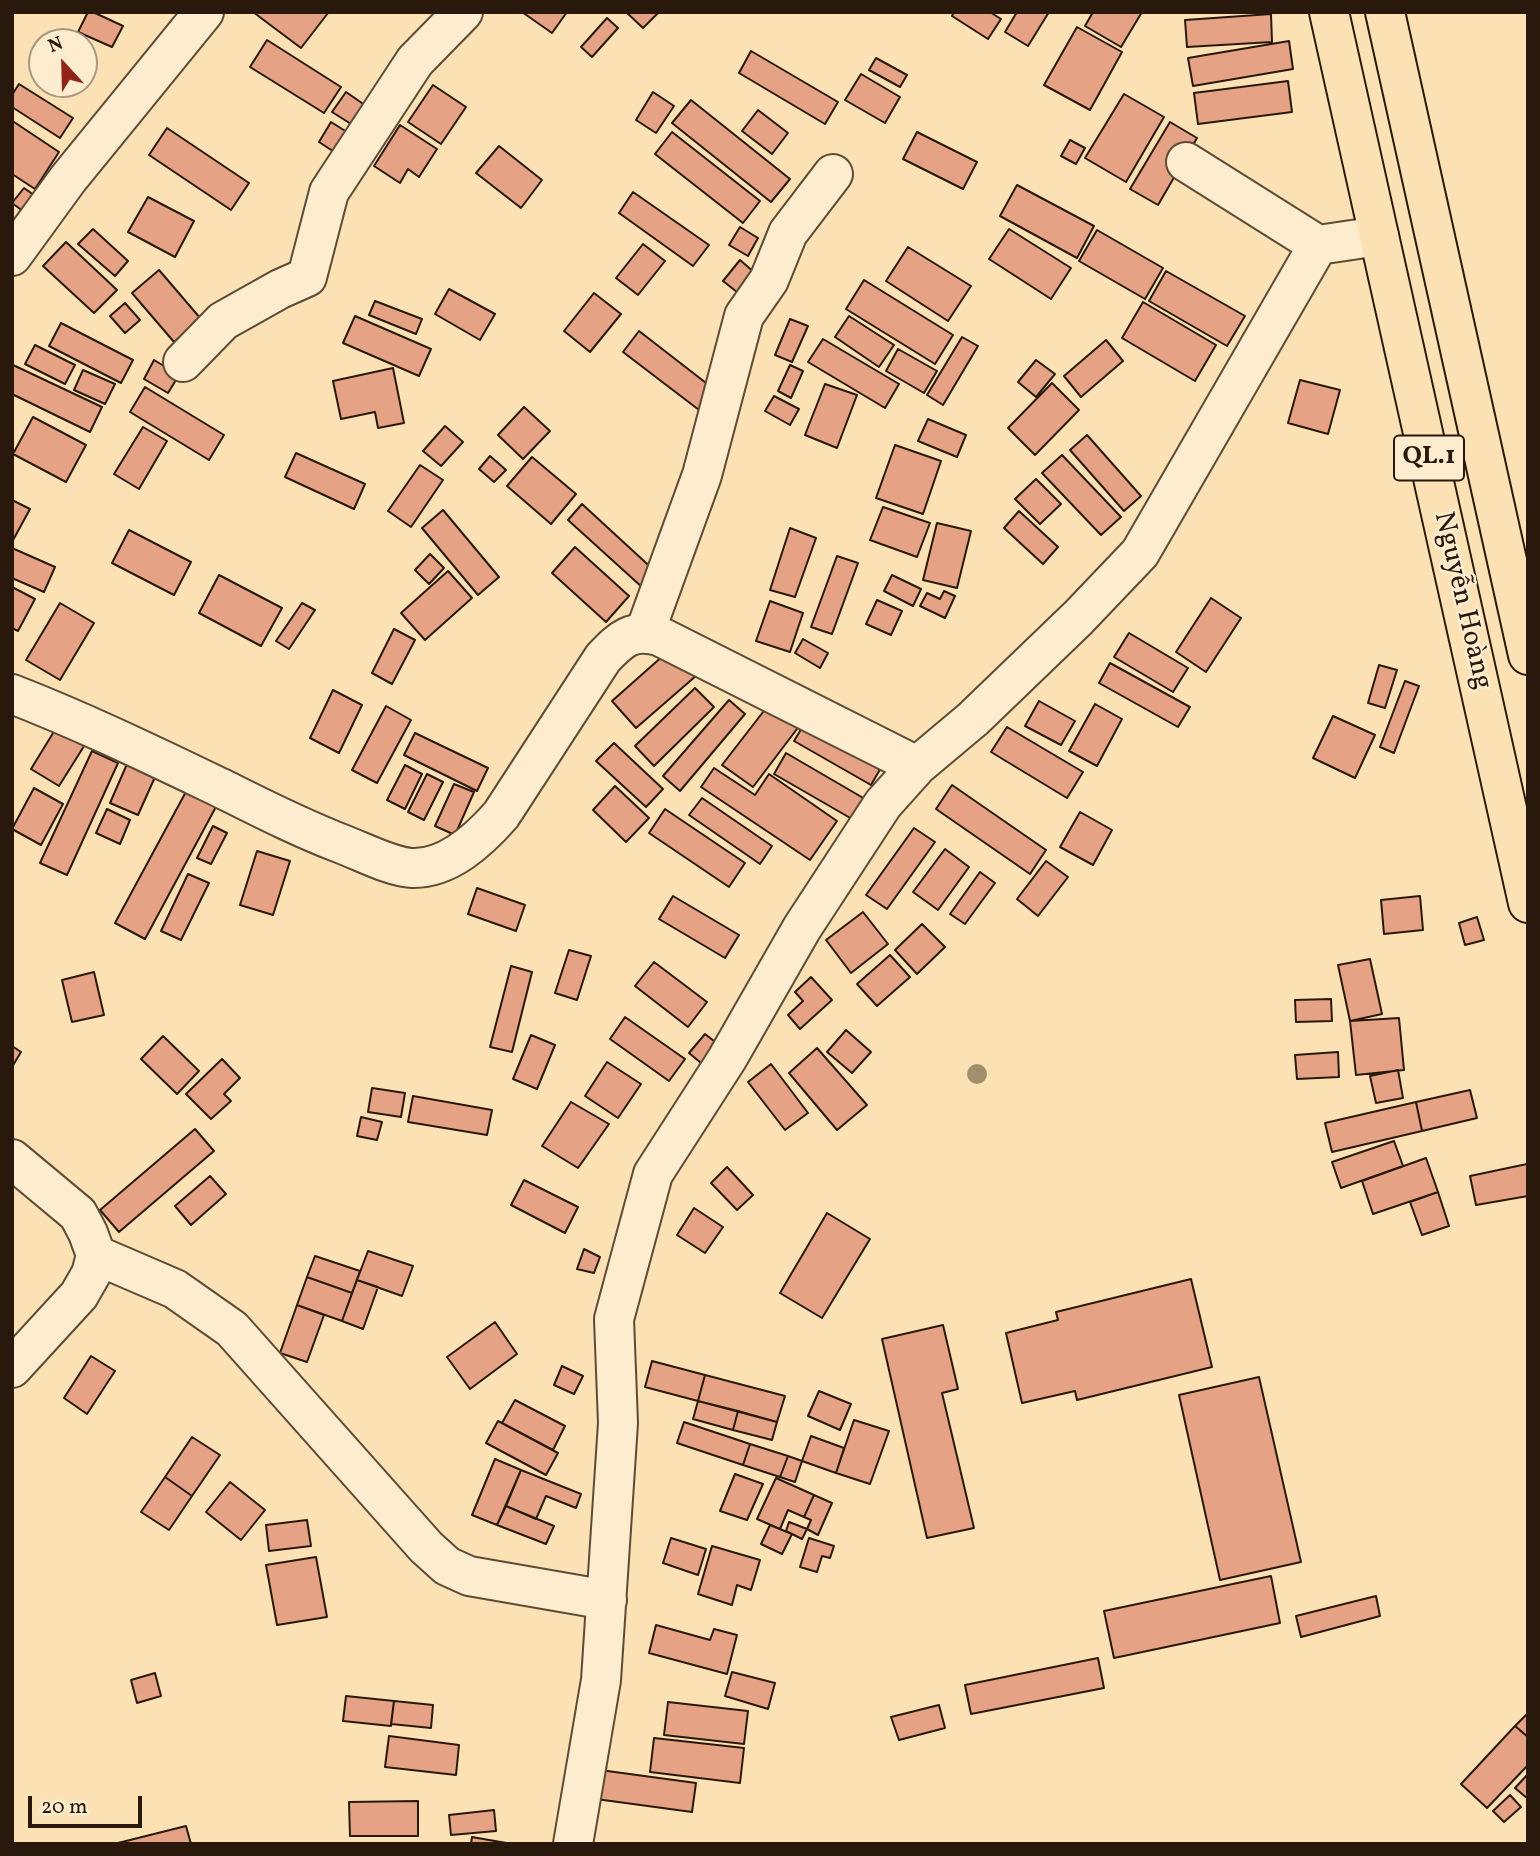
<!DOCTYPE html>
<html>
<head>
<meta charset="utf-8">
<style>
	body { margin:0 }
	#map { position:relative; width:1540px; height:1856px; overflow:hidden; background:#fce1b4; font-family:Vollkorn,serif }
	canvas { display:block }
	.frame { position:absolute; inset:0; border:14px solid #28190c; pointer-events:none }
	.north { position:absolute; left:28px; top:28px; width:70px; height:70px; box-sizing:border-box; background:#fdecce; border:2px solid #a89880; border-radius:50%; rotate:338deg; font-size:19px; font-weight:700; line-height:28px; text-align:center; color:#28190c }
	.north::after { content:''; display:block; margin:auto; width:24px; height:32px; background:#8f2418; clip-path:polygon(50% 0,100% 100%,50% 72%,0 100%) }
	.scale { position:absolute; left:28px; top:1796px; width:114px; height:32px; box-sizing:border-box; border:4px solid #28190c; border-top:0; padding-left:9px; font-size:21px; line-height:24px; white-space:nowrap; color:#28190c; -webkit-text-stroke:5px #fdecce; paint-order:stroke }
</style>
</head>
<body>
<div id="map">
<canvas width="1540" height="1856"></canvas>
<div class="frame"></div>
<div class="north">N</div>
<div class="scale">20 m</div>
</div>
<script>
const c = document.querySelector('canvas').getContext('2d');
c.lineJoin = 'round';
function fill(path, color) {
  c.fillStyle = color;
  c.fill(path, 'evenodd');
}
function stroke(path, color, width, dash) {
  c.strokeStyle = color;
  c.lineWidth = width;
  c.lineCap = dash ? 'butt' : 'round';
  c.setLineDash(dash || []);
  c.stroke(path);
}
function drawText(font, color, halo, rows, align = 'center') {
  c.font = font + ' Vollkorn,serif';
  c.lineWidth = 5;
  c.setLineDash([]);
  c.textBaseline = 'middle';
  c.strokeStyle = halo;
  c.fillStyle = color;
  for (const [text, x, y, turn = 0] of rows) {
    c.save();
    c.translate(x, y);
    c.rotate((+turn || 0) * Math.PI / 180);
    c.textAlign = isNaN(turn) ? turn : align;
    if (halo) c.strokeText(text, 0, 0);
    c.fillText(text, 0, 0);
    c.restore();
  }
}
const building = new Path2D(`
	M88,12H93L123,26L112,47L78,32Z
	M253,12H327L328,13L301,48Z
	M522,12H567L552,33Z
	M626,12H659L643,28Z
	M954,12H990L1001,19L988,39L952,16Z
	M1017,12H1049L1028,46L1005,32Z
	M1093,12H1142L1121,47L1085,26Z
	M1271,14L1272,42L1187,47L1185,20Z
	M607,18L618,28L592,57L581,47Z
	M1077,27L1122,52L1090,110L1044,85Z
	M267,40L341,87L324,113L250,67Z
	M1289,41L1293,69L1193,86L1188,58Z
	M751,51L838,102L825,124L739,73Z
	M876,58L907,75L900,87L869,70Z
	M861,74L900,97L885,123L845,100Z
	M1288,81L1292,112L1198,124L1194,93Z
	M19,84L73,118L60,138L12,107V95Z
	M433,85L466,107L441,144L408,122Z
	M346,92L372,110L359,129L332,112Z
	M653,92L674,106L656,133L636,120Z
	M1124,94L1164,117L1126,182L1085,158Z
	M691,100L790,179L771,202L672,123Z
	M758,110L788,133L772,154L742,131Z
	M14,122L59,152L35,189L12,174V125Z
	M331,122L358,139L345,159L319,142Z
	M1170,122L1197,138L1158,205L1130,189Z
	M400,125L437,149L419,177L408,169L400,183L374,166Z
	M167,128L249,183L231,210L149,155Z
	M672,132L760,201L743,223L655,154Z
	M917,132L977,162L963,189L903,159Z
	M1070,140L1085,148L1076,164L1061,156Z
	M499,146L542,180L521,208L476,173Z
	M1017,185L1094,226L1077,258L1000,216Z
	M24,188L48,205L35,220L12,203Z
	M633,192L709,245L693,266L619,213Z
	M148,197L194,221L175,257L128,232Z
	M740,227L758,238L748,256L729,245Z
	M93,229L128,261L115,276L78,244Z
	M1009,229L1071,268L1051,299L989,259Z
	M1097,230L1163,268L1145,299L1079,261Z
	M66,242L117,290L94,313L43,266Z
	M643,244L665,261L638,295L616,278Z
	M908,247L971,286L948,321L886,281Z
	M740,260L763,280L747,300L723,281Z
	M159,270L201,319L174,342L132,293Z
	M1166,271L1245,316L1227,346L1149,301Z
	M864,280L953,335L935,364L846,309Z
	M449,289L495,314L480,340L435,314Z
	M594,293L621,314L590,352L564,331Z
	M375,301L422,319L416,334L369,315Z
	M1143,302L1216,345L1195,381L1122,338Z
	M125,303L140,320L125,333L110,316Z
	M355,316L431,349L419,376L343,343Z
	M849,316L894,345L879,367L835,337Z
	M790,319L808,326L792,362L775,355Z
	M61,323L133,360L121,383L49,346Z
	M639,331L719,393L703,413L623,352Z
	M962,337L978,346L943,405L927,395Z
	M823,339L899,384L885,408L808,362Z
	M1106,340L1123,361L1081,397L1064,376Z
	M35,345L75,365L65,384L25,364Z
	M898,349L937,371L924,393L886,371Z
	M154,360L179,375L168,393L144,379Z
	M1036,360L1055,374L1036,397L1018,382Z
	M13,365L102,407L90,432L12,394Z
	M790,365L803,371L791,398L778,391Z
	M393,368L404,423L378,428L375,412L341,419L333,381Z
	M83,370L115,384L105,404L74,390Z
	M1300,380L1340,390L1328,434L1288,423Z
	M1052,383L1079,410L1035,455L1008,428Z
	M825,384L857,395L837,448L805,435Z
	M145,387L224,435L209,460L130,412Z
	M774,396L799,409L790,425L765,411Z
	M524,407L550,431L523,459L498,435Z
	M33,417L86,445L66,482L13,454Z
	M928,419L966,435L957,457L918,441Z
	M445,426L463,442L441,466L423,451Z
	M143,427L167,441L139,489L114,474Z
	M1087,435L1141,496L1124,511L1070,450Z
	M895,445L941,461L923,514L876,498Z
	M296,453L365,484L354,509L285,477Z
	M1062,455L1121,517L1101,535L1042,473Z
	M490,456L506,470L494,482L479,469Z
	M532,457L576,494L551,524L507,486Z
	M420,465L443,480L411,527L388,511Z
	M1036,479L1061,504L1040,524L1015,499Z
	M14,501L30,509L12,542V504Z
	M582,504L657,573L643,588L568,520Z
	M883,507L930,523L917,557L870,540Z
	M443,510L499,577L478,595L422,528Z
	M1019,511L1058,547L1043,564L1004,528Z
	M937,523L971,531L957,588L923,580Z
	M790,528L816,538L795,597L770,590Z
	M129,530L191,562L174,595L112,563Z
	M575,547L629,596L606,622L552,573Z
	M12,548L55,567L44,592L12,578Z
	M430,554L444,568L429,584L415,570Z
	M837,556L858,563L832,634L811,627Z
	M448,571L472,598L425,640L401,613Z
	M219,575L282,608L261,646L199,613Z
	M892,575L921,589L913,606L884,591Z
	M12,587L35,599L18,631L12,628Z
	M944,591L955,596L945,618L920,606L927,593L940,599Z
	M1211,598L1241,618L1206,672L1176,652Z
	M877,600L902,611L891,635L866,624Z
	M770,601L803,613L790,652L756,641Z
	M60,603L94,623L60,680L26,660Z
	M302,603L315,610L289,649L276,641Z
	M394,629L415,640L392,684L372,673Z
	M1129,633L1188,668L1173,692L1114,657Z
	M803,639L828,653L820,668L795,653Z
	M673,647L697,675L636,728L612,701Z
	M1110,663L1190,707L1178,727L1099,683Z
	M1379,665L1397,670L1385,708L1368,703Z
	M1405,681L1419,686L1394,753L1380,747Z
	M695,688L714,707L654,766L635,746Z
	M333,690L362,705L339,753L310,738Z
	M729,700L745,714L680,791L663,776Z
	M1039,701L1075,721L1061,745L1025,726Z
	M770,703L800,725L753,787L722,765Z
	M1095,704L1122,719L1097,766L1069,751Z
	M386,706L411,720L377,783L352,770Z
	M809,716L886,759L871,785L794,741Z
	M1333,716L1375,735L1355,778L1313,758Z
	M58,725L86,743L59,786L31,769Z
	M1007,727L1083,772L1067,798L991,752Z
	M415,733L488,768L477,791L404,755Z
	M614,743L663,789L646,807L596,761Z
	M92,751L118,763L67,875L40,863Z
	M786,753L865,799L852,819L774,774Z
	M127,764L155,777L138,815L110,803Z
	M405,765L422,774L405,809L387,800Z
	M714,768L755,795L769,774L837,821L810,860L701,787Z
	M427,774L443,782L424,820L408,812Z
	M454,784L474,792L455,835L435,826Z
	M952,785L1046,850L1030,874L936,809Z
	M615,786L649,818L626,842L593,810Z
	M34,788L63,804L41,845L12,829Z
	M188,788L218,803L145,939L115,923Z
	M702,798L772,846L760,864L689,815Z
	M107,809L130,820L120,844L96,833Z
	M665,809L745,863L729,887L649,833Z
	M1080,812L1112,830L1093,865L1060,847Z
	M213,826L227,833L211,864L197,858Z
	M914,828L935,842L887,909L866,895Z
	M945,849L969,867L938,910L913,892Z
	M257,851L290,861L273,915L240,905Z
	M1046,861L1068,877L1038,916L1017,899Z
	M980,872L995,883L965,924L950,914Z
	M188,874L209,883L181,940L161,931Z
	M477,888L525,905L516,931L468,914Z
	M673,896L739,935L725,958L659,919Z
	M1420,896L1423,930L1384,934L1381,900Z
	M863,912L888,944L851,973L826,940Z
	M1477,917L1484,940L1465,945L1459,923Z
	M922,924L945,947L917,974L895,950Z
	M569,950L591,956L577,1000L555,993Z
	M890,955L910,977L877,1006L857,984Z
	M1370,959L1382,1014L1350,1021L1338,965Z
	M654,962L707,1002L688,1027L635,986Z
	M511,966L532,972L512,1052L490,1047Z
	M94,972L104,1015L72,1022L62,980Z
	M811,977L832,1000L800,1029L788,1015L803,1001L795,992Z
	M1331,999L1332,1021L1296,1022L1295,1000Z
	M625,1017L685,1059L669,1081L610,1039Z
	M1399,1018L1404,1070L1356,1075L1350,1021Z
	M846,1030L871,1052L852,1073L827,1052Z
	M705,1034L723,1048L707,1068L689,1053Z
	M531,1035L555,1045L537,1089L513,1079Z
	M163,1036L199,1071L177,1094L141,1059Z
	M12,1046L21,1052L12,1067Z
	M817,1048L867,1105L837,1130L789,1073Z
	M1338,1052L1339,1077L1297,1079L1295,1055Z
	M222,1059L240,1078L224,1094L231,1101L211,1119L186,1094Z
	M607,1062L641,1084L618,1118L585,1096Z
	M771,1064L808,1113L785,1130L748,1082Z
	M1398,1070L1403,1098L1376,1103L1370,1076Z
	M372,1088L405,1093L401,1117L368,1112Z
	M1470,1090L1477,1118L1422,1131L1416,1102Z
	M413,1096L492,1110L487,1135L408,1122Z
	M571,1102L609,1124L578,1168L542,1146Z
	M1416,1102L1422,1131L1332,1152L1325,1123Z
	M361,1117L382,1122L377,1140L357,1136Z
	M195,1129L214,1151L119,1232L100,1210Z
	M1394,1141L1403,1166L1341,1188L1332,1162Z
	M1426,1158L1438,1192L1373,1214L1362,1181Z
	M1527,1164L1528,1196L1476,1205L1470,1176Z
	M727,1167L753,1195L737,1210L711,1183Z
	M210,1176L226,1194L191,1225L175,1206Z
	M524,1180L578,1207L565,1233L511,1205Z
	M1438,1192L1449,1226L1422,1235L1410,1202Z
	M694,1208L723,1227L705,1253L677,1235Z
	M827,1213L870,1239L822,1318L780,1293Z
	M584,1249L600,1257L594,1273L577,1269Z
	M368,1251L413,1266L402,1296L357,1280Z
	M315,1256L360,1271L352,1293L307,1277Z
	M307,1277L352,1293L342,1321L297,1305Z
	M1191,1279L1212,1367L1077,1400L1075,1391L1022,1403L1006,1333L1058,1320L1056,1312Z
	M357,1280L378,1287L363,1329L342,1321Z
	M297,1305L324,1315L307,1362L280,1353Z
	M495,1322L517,1354L470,1389L447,1357Z
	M943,1325L958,1389L942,1393L974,1528L927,1538L882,1339Z
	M91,1356L115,1371L87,1414L64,1398Z
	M652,1361L705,1375L698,1401L645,1387Z
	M562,1366L583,1376L574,1394L554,1385Z
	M705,1375L785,1396L777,1422L698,1401Z
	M1259,1377L1301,1562L1220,1580L1179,1395Z
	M819,1391L851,1404L840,1430L808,1416Z
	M515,1400L565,1426L553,1450L502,1423Z
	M698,1401L738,1411L733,1430L693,1419Z
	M738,1411L777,1422L772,1440L733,1430Z
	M854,1420L889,1431L870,1484L836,1473Z
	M498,1421L558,1453L546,1475L486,1443Z
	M684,1422L750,1444L743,1465L677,1443Z
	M811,1436L844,1448L836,1473L802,1461Z
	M192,1437L220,1455L192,1496L165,1477Z
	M750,1444L788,1456L780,1477L743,1465Z
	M788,1456L802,1461L795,1482L780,1477Z
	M495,1459L521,1470L497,1525L472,1515Z
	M521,1470L581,1494L576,1508L546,1496L536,1519L506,1506Z
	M735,1474L763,1484L747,1520L720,1511Z
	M165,1477L192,1496L169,1530L141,1512Z
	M776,1478L814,1495L804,1517L788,1510L780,1529L757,1519Z
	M230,1482L265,1510L241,1540L206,1512Z
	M814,1495L832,1503L818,1535L807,1529L811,1520L804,1517Z
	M506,1506L554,1526L546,1544L497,1525Z
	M307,1520L311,1546L269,1551L266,1525Z
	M789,1522L807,1529L802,1539L786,1531Z
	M770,1525L792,1534L782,1554L761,1544Z
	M671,1538L706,1549L698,1575L663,1563Z
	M809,1538L834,1546L830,1558L822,1556L817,1572L800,1567Z
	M712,1546L760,1560L751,1590L737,1585L732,1605L698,1594Z
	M316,1557L327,1617L277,1625L266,1565Z
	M1271,1576L1280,1623L1114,1658L1104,1611Z
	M1376,1596L1380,1616L1301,1637L1296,1616Z
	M656,1625L710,1640L714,1629L737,1635L727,1674L649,1653Z
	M1098,1658L1104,1688L971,1714L965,1685Z
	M732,1672L775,1683L768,1709L725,1696Z
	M155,1673L161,1696L137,1703L131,1680Z
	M346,1696L394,1701L391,1726L343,1721Z
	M394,1701L433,1705L431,1728L391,1724Z
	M668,1702L748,1711L744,1744L664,1735Z
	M939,1705L945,1728L899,1740L891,1717Z
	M1528,1713V1737L1515,1726Z
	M1515,1726L1528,1737V1765L1487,1808L1461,1784Z
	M389,1736L459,1745L456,1775L385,1767Z
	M654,1738L744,1748L740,1783L650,1772Z
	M600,1770L696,1783L692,1812L596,1799Z
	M1528,1774V1799L1515,1788Z
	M1510,1795L1521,1807L1504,1822L1493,1811Z
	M418,1801V1836H350L349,1802Z
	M494,1810L496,1831L451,1835L449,1815Z
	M186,1826L191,1844H114Z
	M472,1837L512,1844H471Z`);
const minor = new Path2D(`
	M1186,162L1318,245
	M12,256L68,179L204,12
	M183,362L223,321L280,289L307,277L329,192L415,61L463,12
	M645,632L702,475L744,316L769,280L788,233L833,174
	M12,694C84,722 152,755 221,788C261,808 300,828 342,844C361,851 391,867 412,868C448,869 479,840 501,815L603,658C621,639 631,629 659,636L917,766
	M12,1159L78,1214L88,1233L96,1255L91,1274L79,1295L12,1368
	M96,1255L175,1289L232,1329L426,1547L447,1566L469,1576L607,1600
	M573,1844L601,1680L618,1423L614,1319L653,1174L727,1059L802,928L883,804L917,766L973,719L1078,618L1140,553L1318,245L1379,236`);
const trunk = new Path2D(`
	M1329,12L1528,903
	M1385,12L1528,655`);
const trees = [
	[977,1074]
];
const shields = [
	[1429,458,70]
];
const shieldNames = [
	["QL.1",1429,458]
];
const streetNames = [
	["Nguyễn Hoàng",1461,601,77]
];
fill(building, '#e6a284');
stroke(building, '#28190c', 2);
stroke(minor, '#5d4b36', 42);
stroke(trunk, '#28190c', 42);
stroke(minor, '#fdecce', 38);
stroke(trunk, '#fce1b4', 38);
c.fillStyle = '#a18e6c';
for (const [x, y] of trees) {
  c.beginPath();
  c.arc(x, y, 10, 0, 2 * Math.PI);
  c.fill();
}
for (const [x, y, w] of shields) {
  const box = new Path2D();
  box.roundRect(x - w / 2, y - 22.5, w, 45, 5);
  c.fillStyle = '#fdecce';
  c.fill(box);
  stroke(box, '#28190c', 2);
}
drawText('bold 26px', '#28190c', null, shieldNames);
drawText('28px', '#28190c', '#fdecce', streetNames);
</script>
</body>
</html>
